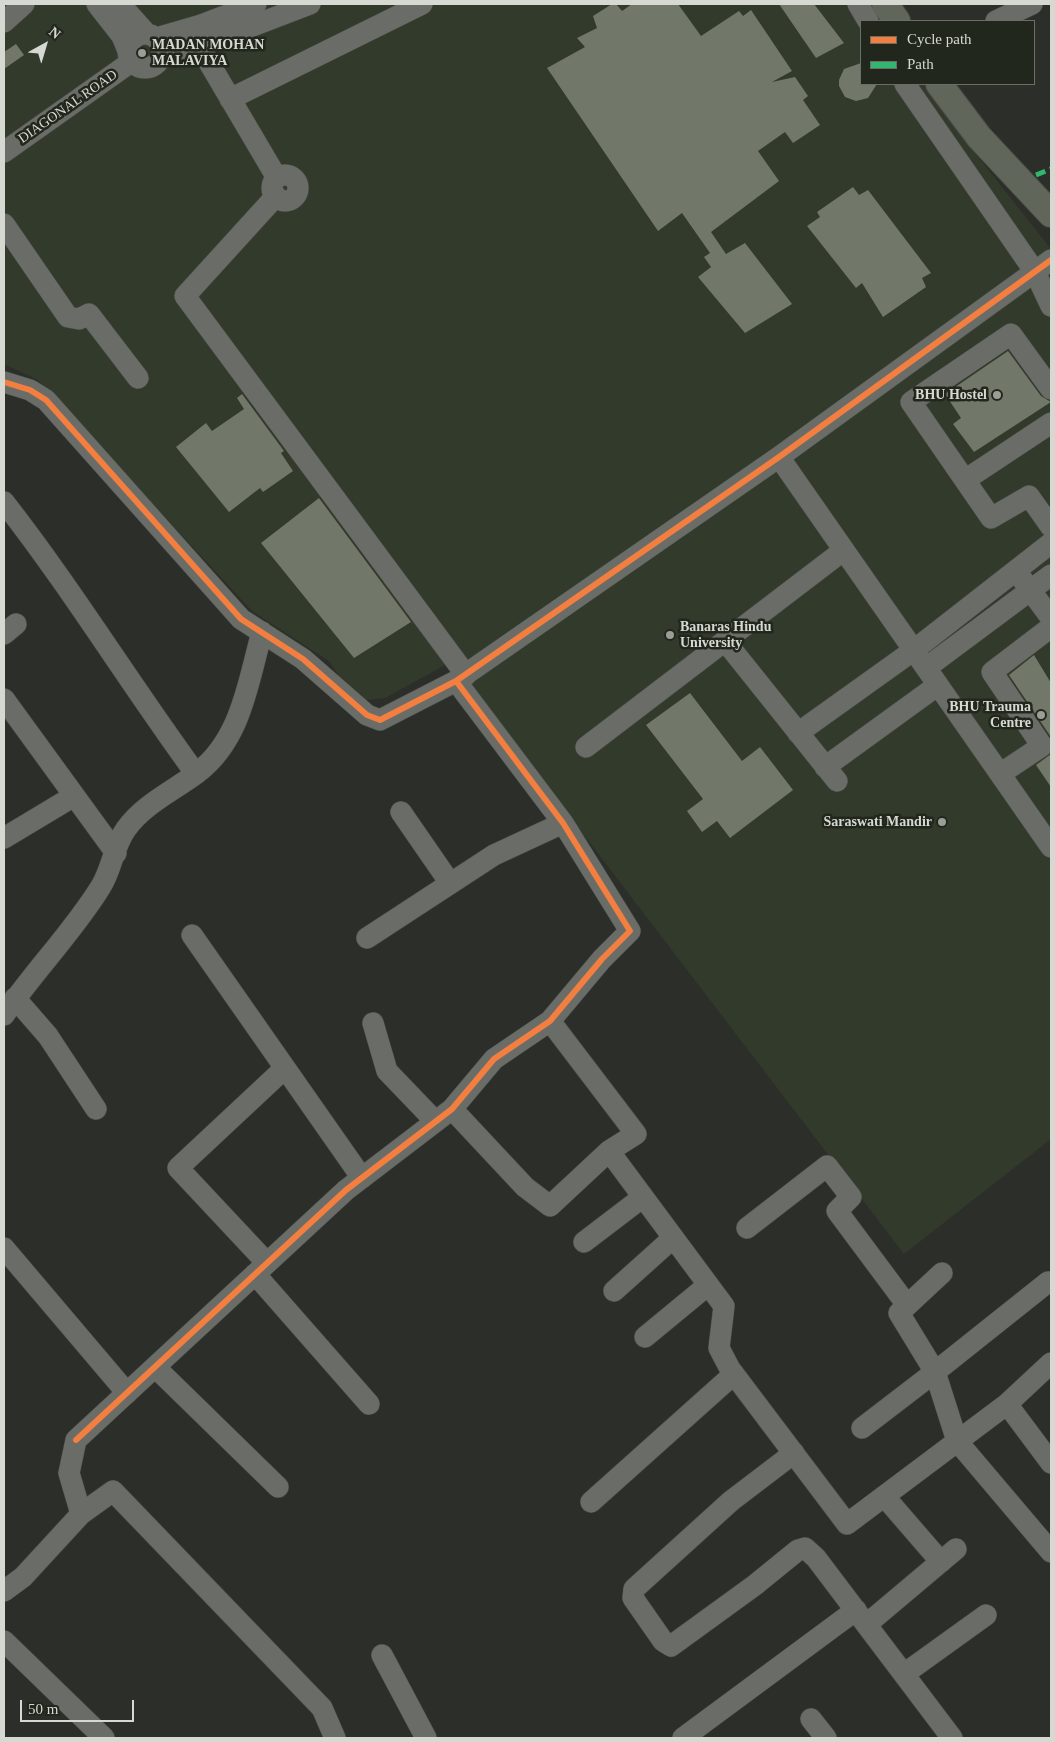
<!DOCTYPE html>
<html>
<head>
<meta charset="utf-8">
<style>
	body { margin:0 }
	#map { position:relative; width:1055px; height:1742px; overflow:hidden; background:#2c2f29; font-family:"Times New Roman",serif }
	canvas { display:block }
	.frame { position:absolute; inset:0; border:5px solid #d5d9d2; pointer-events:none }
	.legend { position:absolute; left:860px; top:20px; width:175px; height:65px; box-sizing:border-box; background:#22271d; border:1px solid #6a6e65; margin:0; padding:6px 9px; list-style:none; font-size:15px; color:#d5d9d2 }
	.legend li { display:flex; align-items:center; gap:10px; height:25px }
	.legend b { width:25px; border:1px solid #6a6e65 }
	.north { position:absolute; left:20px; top:20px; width:50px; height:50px; -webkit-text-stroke:4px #22271d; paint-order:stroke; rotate:39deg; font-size:14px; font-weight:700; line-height:20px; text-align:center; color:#d5d9d2 }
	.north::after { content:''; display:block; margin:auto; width:18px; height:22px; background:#d5d9d2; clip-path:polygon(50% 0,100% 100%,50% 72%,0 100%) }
	.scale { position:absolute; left:20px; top:1700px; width:114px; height:22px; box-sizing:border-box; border:2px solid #d5d9d2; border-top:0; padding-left:6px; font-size:15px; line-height:18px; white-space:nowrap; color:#d5d9d2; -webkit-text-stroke:4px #22271d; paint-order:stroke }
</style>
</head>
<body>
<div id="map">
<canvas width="1055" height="1742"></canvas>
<div class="frame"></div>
<ul class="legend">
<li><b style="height:6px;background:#f27e40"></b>Cycle path</li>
<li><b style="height:6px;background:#33b770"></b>Path</li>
</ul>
<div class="north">N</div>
<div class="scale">50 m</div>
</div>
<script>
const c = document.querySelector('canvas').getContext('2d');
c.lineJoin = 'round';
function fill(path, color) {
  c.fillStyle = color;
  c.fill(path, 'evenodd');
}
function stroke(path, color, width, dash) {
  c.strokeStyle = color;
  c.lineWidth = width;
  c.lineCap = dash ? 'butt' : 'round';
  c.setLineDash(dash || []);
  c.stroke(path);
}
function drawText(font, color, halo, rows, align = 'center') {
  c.font = font + ' "Times New Roman",serif';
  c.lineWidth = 5;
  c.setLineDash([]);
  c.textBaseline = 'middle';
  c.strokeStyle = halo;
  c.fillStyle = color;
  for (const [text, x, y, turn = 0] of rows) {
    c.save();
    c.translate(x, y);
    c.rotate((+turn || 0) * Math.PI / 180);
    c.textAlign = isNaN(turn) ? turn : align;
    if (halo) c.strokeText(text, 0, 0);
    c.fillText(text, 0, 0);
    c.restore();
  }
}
const built = new Path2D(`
	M4,4H883L893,21H861V84H932L972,149L1051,249V1139L904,1254L470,686L456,659L385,698L366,700L350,692L329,661L252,611L38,380L4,364Z`);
const building = new Path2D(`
	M612,4H616L622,11L632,4H678L701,36L739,11L743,16L751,10L792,71L772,82L795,77L808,96L803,100L820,125L793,143L785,132L758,151L779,181L711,232L726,254L745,243L792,304L745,333L698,277L711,267L704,257L710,253L682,213L658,231L547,68L585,47L577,38L597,28L593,16Z
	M779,4H814L844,43L816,58Z
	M16,44L24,55L4,69V52Z
	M861,63V84H877L868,98L856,101L845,97L839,86V80L844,69Z
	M853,187L859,195L868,190L931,273L922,278L926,287L883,317L862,283L856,288L807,226L820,217L817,212Z
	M1008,351L1041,396L1051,402L974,452L953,424L961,418L945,394Z
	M242,394L284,451L281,453L293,471L263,492L260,488L229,512L176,447L206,423L212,431L244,409L237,398Z
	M319,498L411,622L354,658L261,543Z
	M1034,655L1051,683V737L1009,675Z
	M690,693L742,761L760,747L793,790L730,838L717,821L702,832L687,811L703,799L646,725Z
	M1051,754V787L1036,765Z`);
const minor = new Path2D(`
	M97,4L122,36L128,51
	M120,4L146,33
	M858,4L868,21
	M996,21L1032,4
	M4,22L24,4
	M128 51a17 17 0 1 1 34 0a17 17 0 1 1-34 0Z
	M156,38L201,25L256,4
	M198,44L277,178
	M162,53L216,40L310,4
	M905,84L1035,272L1051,306
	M230,99L422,4
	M4,152L131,62
	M272 188a13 13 0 1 1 26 0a13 13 0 1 1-26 0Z
	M276,196L185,296L466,675
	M4,224L68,317L79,319L89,314L138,378
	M4,382L30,390L46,400L241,619L303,659L367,715L380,720L456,681L779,457L1051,260
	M1051,389L1011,334L911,402L991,518L1029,496L1051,527
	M779,457L1051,847
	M965,480L1051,423
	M4,502C72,589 130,684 196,774
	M1022,579L1051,618
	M4,634L16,624
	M725,641L837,781
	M926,668L1051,575
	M4,699L116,853
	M798,733L914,650L1051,543
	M586,747L844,550
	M825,767L938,685
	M1000,774L1042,746L992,672L1051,627
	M401,812L450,883
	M4,838L74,796
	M192,935L362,1178
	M367,938L494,855L563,823
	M15,998L48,1036L96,1109
	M4,1015C34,971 72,933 100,888C112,870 113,847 126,829C144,804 173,791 197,773C241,740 248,683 262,632
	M550,1021L636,1134L609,1151L724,1306L719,1348L730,1369L847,1524L1007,1404L1051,1363
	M373,1023L387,1071L435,1121
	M452,1109L525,1187L550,1206L609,1151
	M747,1228L827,1166L851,1197L837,1211L907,1305
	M584,1242L643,1197
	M4,1248L127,1393
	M267,1263L178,1168L285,1068
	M255,1274L369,1404
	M1048,1282L935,1372L957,1441L1051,1552
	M614,1291L673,1238
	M645,1337L708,1285
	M155,1367L278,1487
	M1007,1404L1051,1463
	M862,1428L935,1372L899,1313L942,1273
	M794,1453L731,1501L634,1589L633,1598L663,1641L671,1646L755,1585L798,1550L805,1548L816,1558L952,1738
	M884,1496L941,1562
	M591,1502L734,1374
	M81,1514L113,1491L322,1708L335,1738
	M4,1591L23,1577L81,1514L69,1473L76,1440L346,1190L452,1109L494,1059L550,1021L602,959L630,931L563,823L456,681
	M867,1624L956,1549
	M4,1641L104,1738
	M382,1655L426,1738
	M904,1674L986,1615
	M811,1719L826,1738
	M683,1738L856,1610`);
const major = new Path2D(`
	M885,4L897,21
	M939,84L979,137L1051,214`);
const quiet = new Path2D(`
	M1036,175L1051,169`);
const cycleway = new Path2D(`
	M4,382L30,390L46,400L241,619L303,659L367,715L380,720L456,681L779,457L1051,260
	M76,1440L346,1190L452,1109L494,1059L550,1021L602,959L630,931L563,823L456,681`);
const markers = [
	[142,53,5,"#9a9e97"],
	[997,395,5,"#9a9e97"],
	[670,635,5,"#9a9e97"],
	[1041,715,5,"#9a9e97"],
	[942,822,5,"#9a9e97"]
];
const poiNames = [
	["MADAN MOHAN",152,45,"left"],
	["MALAVIYA",152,61,"left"],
	["BHU Hostel",987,395],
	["Banaras Hindu",680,627,"left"],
	["University",680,643,"left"],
	["BHU Trauma",1031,707],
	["Centre",1031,723],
	["Saraswati Mandir",932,822]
];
const streetNames = [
	["DIAGONAL ROAD",68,107,-35]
];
fill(built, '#323a2b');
fill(building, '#71786a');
stroke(minor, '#4b4d48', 22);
stroke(major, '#4b4d48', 28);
stroke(minor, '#696c67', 21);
stroke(major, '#61665b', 26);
stroke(quiet, '#33b770', 5, [10, 5]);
stroke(cycleway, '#f27e40', 6);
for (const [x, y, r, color] of markers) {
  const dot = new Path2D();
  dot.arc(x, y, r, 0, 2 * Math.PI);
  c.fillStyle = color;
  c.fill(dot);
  stroke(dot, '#22271d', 2);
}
drawText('bold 14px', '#d5d9d2', '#22271d', poiNames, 'right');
drawText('14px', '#d5d9d2', '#22271d', streetNames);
</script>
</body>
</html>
